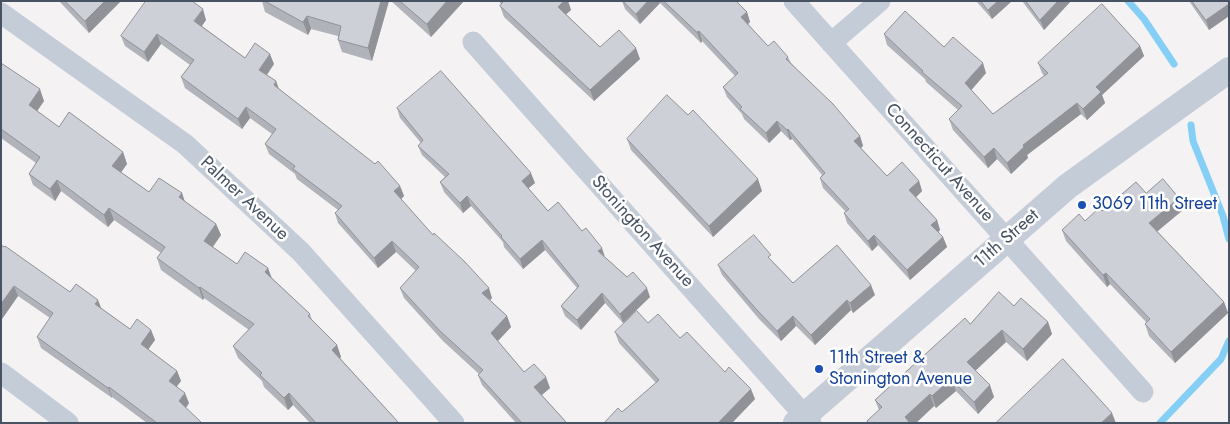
<!DOCTYPE html>
<html>
<head>
<meta charset="utf-8">
<style>
	body { margin:0 }
	#map { position:relative; width:1230px; height:424px; overflow:hidden; background:#f4f2f2; font-family:Jost,sans-serif }
	canvas { display:block }
	.frame { position:absolute; inset:0; border:2px solid #475262; pointer-events:none }
</style>
</head>
<body>
<div id="map">
<canvas width="1230" height="424"></canvas>
<div class="frame"></div>
</div>
<script>
const c = document.querySelector('canvas').getContext('2d');
c.lineJoin = 'round';
function stroke(path, color, width, dash) {
  c.strokeStyle = color;
  c.lineWidth = width;
  c.lineCap = dash ? 'butt' : 'round';
  c.setLineDash(dash || []);
  c.stroke(path);
}
function fill(path, color) {
  c.fillStyle = color;
  c.fill(path, 'evenodd');
}
function drawText(font, color, halo, rows, align = 'center') {
  c.font = font + ' Jost,sans-serif';
  c.lineWidth = 5;
  c.setLineDash([]);
  c.textBaseline = 'middle';
  c.strokeStyle = halo;
  c.fillStyle = color;
  for (const [text, x, y, turn = 0] of rows) {
    c.save();
    c.translate(x, y);
    c.rotate((+turn || 0) * Math.PI / 180);
    c.textAlign = isNaN(turn) ? turn : align;
    if (halo) c.strokeText(text, 0, 0);
    c.fillText(text, 0, 0);
    c.restore();
  }
}
const stream = new Path2D(`
	M1128,1L1144,19L1174,64
	M1191,125L1193,141L1223,216L1229,239
	M1160,423L1221,359L1229,341`);
const minor = new Path2D(`
	M794,1L1143,392
	M1,13L185,144L301,252L454,423
	M473,42L811,423
	M831,43L880,1
	M1,373L68,423`);
const tertiary = new Path2D(`
	M796,423L1068,186L1229,70`);
const wall = new Path2D(`
	M59,1H121L89,33Z
	M262,1H389L372,61L342,52L338,40V36L311,29L308,35L265,12Z
	M391,1H464L431,37Z
	M499,1H568L571,10L566,14L600,47L640,59L594,101L504,17L500,6L501,4Z
	M622,1H736L747,12L750,22L748,24L768,46L788,57L791,63L860,136L863,146L861,148L887,176L919,181L922,191L916,197L937,220L940,230L938,232L943,237L947,247L910,280L878,245L872,251L847,223L844,213L846,212L823,188L820,178L822,175L792,139L790,140L781,131L769,143L744,119L742,114L727,97L723,87L735,76L702,41L701,43L660,3L640,24L625,9Z
	M976,1H1012L992,19Z
	M1022,1H1071L1044,30Z
	M1189,1H1229V16L1209,30Z
	M206,20L202,26L245,58L274,64L267,75L276,81L278,88L400,186L404,196L401,199L433,235L492,298L490,300L507,316L511,327L498,341L524,372L550,388L542,395L567,423H516L482,385L478,375L479,374L443,341L404,298L400,288L416,271L396,252L378,268L338,223L335,213L338,210L297,179L295,174L269,154L265,144L272,134L250,118L242,129L185,88L181,77L190,65L161,44L148,62L125,46L121,36Z
	M884,34L944,47L986,73L971,90L993,114L1044,76L1042,73L1038,63L1140,46L1144,56L1102,95L1105,103L1087,120L1081,114L1027,155L1028,158L1011,174L997,159L988,168L953,130L949,119L958,110L926,82L925,79L887,45Z
	M1,63L44,101L37,111L59,127L123,152L127,164L121,172L149,192L182,193L184,201L216,224L221,235L213,247L237,264L268,268L272,278L310,314L312,320L337,345L341,357L340,358L399,423H310L293,405L288,410L264,387L262,381L238,358L233,346L249,330L204,298L203,300L161,270L157,258L161,253L114,220L108,227L61,191L55,201L33,185L29,174L36,163L1,138Z
	M397,108L535,183L528,188L548,211L605,257L650,297L623,323L605,303L581,330L565,316L561,306L577,288L545,250L523,269L504,247L503,242L471,206L463,213L444,192L440,182L445,177L422,155L418,146L421,143L400,118Z
	M627,139L762,191L713,237L631,150Z
	M1146,193L1183,210L1157,231L1224,302L1228,313L1175,363L1149,336L1145,324L1146,322L1110,284L1107,287L1066,241L1062,230L1085,221L1102,211Z
	M1,245L70,292L101,308L130,329L151,330L155,340L148,349L177,371L181,381L177,386L189,403L186,408L202,423H147L112,397V398L41,348L37,337L50,318L18,296L2,319L1,318Z
	M773,262L793,283L875,295L853,313L851,310L815,345L796,326L781,341L759,319L722,275L718,265Z
	M1014,306L1048,322L1052,334L1027,361L1006,342L975,370L994,397L978,414L956,391L936,408L934,406L916,423H867V421L879,410L875,400L970,324Z
	M648,323L680,338L725,372L755,399L732,423H604L622,412L656,383L619,343L615,332Z`);
const shadedWall = new Path2D(`
	M105,1H121L89,33L85,21Z
	M381,1H389L372,61L368,48Z
	M447,1H464L431,37L427,24Z
	M564,1H568L571,10L562,18L558,7Z
	M648,1H659L660,3L640,24L636,14Z
	M998,1H1012L992,19L988,10Z
	M1058,1H1071L1044,30L1040,20Z
	M1229,4V16L1209,30L1206,20Z
	M203,9L206,20L198,31L194,21Z
	M747,12L750,22L745,27L741,17Z
	M307,16L311,29L308,35L303,22Z
	M699,31L702,41L701,43L697,32Z
	M157,34L161,44L148,62L144,52Z
	M1140,46L1144,56L1102,95L1105,103L1087,120L1083,109L1096,87Z
	M636,48L640,59L594,101L590,90Z
	M270,54L274,64L263,80L259,70Z
	M983,63L986,73L968,94L965,83Z
	M276,81L280,92L274,85Z
	M40,89L44,101L33,117L29,105Z
	M1077,103L1081,114L1027,155L1028,158L1011,174L1007,163L1023,145Z
	M246,107L250,118L242,129L238,119Z
	M777,121L781,131L769,143L766,133Z
	M788,129L792,139L790,140L787,130Z
	M860,136L863,146L857,151L854,141Z
	M994,148L997,159L988,168L984,157Z
	M123,152L127,164L117,178L112,166Z
	M531,173L535,183L525,191L522,181Z
	M758,179L762,191L713,237L709,226Z
	M57,180L61,191L55,201L50,189Z
	M919,181L922,191L913,200L909,190Z
	M400,186L404,196L398,202L394,191Z
	M182,193L186,205L179,197Z
	M467,196L471,206L463,213L460,203Z
	M1179,198L1183,210L1153,235L1149,223Z
	M109,208L114,220L108,227L104,215Z
	M937,220L940,230L935,235L931,225Z
	M216,224L221,235L209,252L204,241Z
	M874,235L878,245L872,251L868,241Z
	M943,237L947,247L910,280L907,270Z
	M542,240L545,250L523,269L520,259Z
	M392,241L396,252L378,268L374,258Z
	M602,248L605,257L598,251Z
	M268,268L272,280L265,272Z
	M1106,273L1110,284L1107,287L1103,275Z
	M871,285L875,295L853,313L850,303Z
	M14,286L18,296L2,319L1,304Z
	M200,287L204,298L203,300L199,288Z
	M489,288L492,298L486,304L482,293Z
	M647,288L650,297L623,323L620,314Z
	M602,293L605,303L581,330L577,320Z
	M98,300L102,310L95,304Z
	M847,300L851,310L815,345L811,335Z
	M1224,302L1228,313L1175,363L1171,352Z
	M507,316L511,327L495,344L491,333Z
	M793,316L796,326L781,341L777,331Z
	M1048,322L1052,334L1027,361L1023,349Z
	M151,330L155,340L145,354L141,344Z
	M1002,330L1006,342L972,374L967,362Z
	M337,345L341,357L337,362L332,350Z
	M177,371L181,381L173,391L169,381Z
	M546,377L550,388L538,398L534,387Z
	M951,379L956,391L936,408L932,396Z
	M990,385L994,397L978,414L974,402Z
	M109,387L112,397V398L108,388Z
	M751,389L755,399L732,423H718Z
	M185,393L189,403L183,412L179,401Z
	M289,393L293,405L288,410L284,398Z
	M930,394L934,406L916,423H907L905,417Z
	M1112,413L1116,423H1101Z`);
const building = new Path2D(`
	M65,1H105L85,21Z
	M146,1H192L203,9L194,21L245,58L255,43L270,54L259,70L276,81L274,85L375,164L378,161L400,186L394,191L433,235L434,233L465,262L489,288L482,293L507,316L491,333L524,372L534,364L546,377L534,387L567,423H522L478,375L483,370L440,331L400,288L419,267L392,241L374,258L335,213L342,206L293,169L295,166L265,144L276,129L246,107L238,119L181,77L194,60L157,34L144,52L121,36Z
	M265,1H381L368,48L338,40L341,26L307,16L303,22Z
	M400,1H447L427,24Z
	M504,1H564L558,7L600,47L619,30L636,48L590,90L500,6Z
	M623,1H648L636,14Z
	M664,1H736L747,12L741,17L768,46L774,41L788,57L786,59L833,104L860,136L854,141L887,176L902,162L919,181L909,190L937,220L931,225L943,237L907,270L874,235L868,241L844,213L849,209L820,178L825,173L788,129L787,130L777,121L766,133L740,109L742,107L723,87L738,73L699,31L697,32Z
	M981,1H998L988,10Z
	M1026,1H1058L1040,20Z
	M1192,1H1229V4L1206,20Z
	M1102,4L1140,46L1096,87L1101,92L1083,109L1077,103L1023,145L1024,147L1007,163L994,148L984,157L949,119L962,106L922,72L923,71L884,34L905,11L944,47L953,37L983,63L965,83L993,114L1048,73L1038,63Z
	M1,63L40,89L29,105L59,127L69,112L123,152L112,166L149,192L159,178L182,193L179,197L216,224L204,241L237,264L245,252L268,268L265,272L310,314L308,316L337,345L332,350L399,423H316L289,393L284,398L260,375L262,373L233,346L254,324L200,287L199,288L157,258L165,247L109,208L104,215L57,180L50,189L29,174L40,157L1,129Z
	M441,71L531,173L522,181L548,211L558,202L582,231L586,228L602,248L598,251L627,277L633,272L647,288L620,314L602,293L577,320L561,306L579,286L542,240L520,259L501,237L502,236L467,196L460,203L440,182L449,174L418,146L423,140L397,108Z
	M667,95L688,115L693,110L758,179L709,226L627,139Z
	M1163,179L1179,198L1149,223L1224,302L1171,352L1145,324L1150,319L1106,273L1103,275L1062,230L1079,214L1085,221L1099,208L1102,211L1136,182L1146,193Z
	M754,235L771,255L768,257L793,283L837,245L871,285L850,303L847,300L811,335L793,316L777,331L756,309L718,265Z
	M1,245L4,247L5,246L70,292L76,284L98,300L95,304L130,329L137,319L151,330L141,344L177,371L169,381L185,393L179,401L202,423H157L109,387L108,388L37,337L53,313L14,286L1,304Z
	M999,292L1014,306L1021,298L1048,322L1023,349L1002,330L967,362L990,385L974,402L951,379L932,396L930,394L905,417L910,423H868L867,421L882,407L875,400L965,318L970,324Z
	M637,311L648,323L658,314L680,338L687,332L725,372L729,367L751,389L718,423H715L714,422L713,423H604L618,408L622,412L659,380L615,332Z
	M1063,359L1112,413L1101,423H996Z`);
const markers = [
	[1082,205,5,"#1a4fb4"],
	[819,369,5,"#1a4fb4"]
];
const streetNames = [
	["Connecticut Avenue",939,163,48],
	["Palmer Avenue",244,199,43],
	["Stonington Avenue",642,232,48],
	["11th Street",1007,239,-41]
];
const transitNames = [
	["3069 11th Street",1092,205],
	["11th Street &",829,359],
	["Stonington Avenue",829,380]
];
stroke(stream, '#85cff7', 7);
stroke(minor, '#c4ccd8', 21);
stroke(tertiary, '#c4ccd8', 26);
fill(wall, '#b1b3ba');
fill(shadedWall, '#909297');
fill(building, '#ced0d8');
stroke(building, '#909297', 1);
for (const [x, y, r, color] of markers) {
  const dot = new Path2D();
  dot.arc(x, y, r, 0, 2 * Math.PI);
  c.fillStyle = color;
  c.fill(dot);
  stroke(dot, '#fff', 2);
}
drawText('18px', '#475262', '#fff', streetNames);
drawText('18px', '#164399', '#fff', transitNames, 'left');
</script>
</body>
</html>
